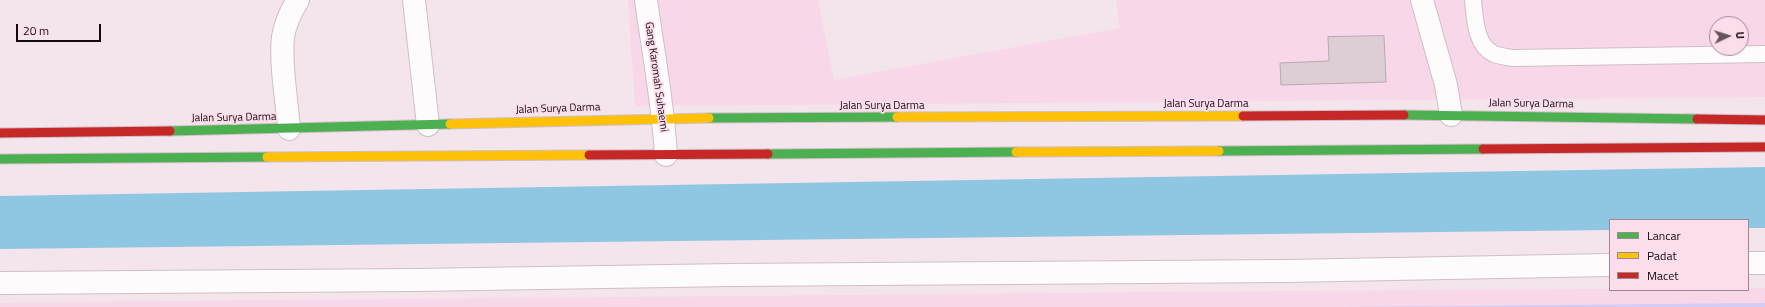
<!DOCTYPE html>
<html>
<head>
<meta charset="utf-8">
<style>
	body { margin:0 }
	#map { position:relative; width:1765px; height:307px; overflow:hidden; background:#f4e4ec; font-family:"Titillium Web",sans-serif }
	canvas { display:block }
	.legend { position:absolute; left:1609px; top:219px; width:140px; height:72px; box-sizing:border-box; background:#fbddeb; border:1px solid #a08893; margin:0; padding:5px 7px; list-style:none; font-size:12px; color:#170810 }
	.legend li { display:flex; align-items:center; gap:8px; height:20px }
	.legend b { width:20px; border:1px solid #a08893 }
	.north { position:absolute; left:1709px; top:16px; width:40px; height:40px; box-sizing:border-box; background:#fbddeb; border:1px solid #a08893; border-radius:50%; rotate:86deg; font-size:11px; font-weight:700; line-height:16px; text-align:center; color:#170810 }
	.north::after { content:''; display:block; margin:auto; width:14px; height:18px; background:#64555d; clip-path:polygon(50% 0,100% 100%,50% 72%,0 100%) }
	.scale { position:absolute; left:16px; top:24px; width:85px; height:18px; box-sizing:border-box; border:2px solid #170810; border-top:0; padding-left:5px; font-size:12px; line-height:14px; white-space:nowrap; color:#170810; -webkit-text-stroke:3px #fbddeb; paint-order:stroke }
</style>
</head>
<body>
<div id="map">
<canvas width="1765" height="307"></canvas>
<ul class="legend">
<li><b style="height:5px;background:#4caf50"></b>Lancar</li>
<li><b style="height:5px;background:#ffc107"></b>Padat</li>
<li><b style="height:5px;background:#c62828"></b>Macet</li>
</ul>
<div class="north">U</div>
<div class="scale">20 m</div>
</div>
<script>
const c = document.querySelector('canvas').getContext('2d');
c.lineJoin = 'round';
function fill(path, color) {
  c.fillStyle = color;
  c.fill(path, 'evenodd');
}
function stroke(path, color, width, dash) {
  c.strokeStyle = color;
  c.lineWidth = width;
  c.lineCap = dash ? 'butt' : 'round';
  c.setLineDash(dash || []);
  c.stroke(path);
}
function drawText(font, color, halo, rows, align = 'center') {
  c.font = font + ' "Titillium Web",sans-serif';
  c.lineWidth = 3.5;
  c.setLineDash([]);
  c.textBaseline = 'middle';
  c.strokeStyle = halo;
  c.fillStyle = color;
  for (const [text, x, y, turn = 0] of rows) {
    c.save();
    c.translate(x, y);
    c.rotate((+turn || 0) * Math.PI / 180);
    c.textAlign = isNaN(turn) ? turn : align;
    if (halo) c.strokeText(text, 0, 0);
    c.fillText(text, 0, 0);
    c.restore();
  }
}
const built = new Path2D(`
	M628,0H818L834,80L1120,28L1116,0H1765V97L635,106ZM1717,24H1741V48H1717Z
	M1748,288H1765V307H0V303L76,302L1301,291L1610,289V290H1748Z`);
const green = new Path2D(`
	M1765,303V307H1346Z`);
const water = new Path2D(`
	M1765,167V228H1748V220H1610V230L0,249V196Z`);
const building = new Path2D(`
	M1384,36L1386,82L1281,85L1280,63L1329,61L1328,37Z`);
const lane = new Path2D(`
	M1473,0C1475,18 1475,45 1494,54C1499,56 1507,57 1512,58L1765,54`);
const street = new Path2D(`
	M414,0L428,125
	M646,0C653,51 663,103 666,155
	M1422,0L1446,85L1451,115
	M289,129C287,101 280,64 283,37C285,25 291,11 298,0
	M1748,263H1765
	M0,283L415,280L732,275L1285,271L1610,265`);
const fast = new Path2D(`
	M1404,115L1697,119
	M709,118L897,117
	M170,131L450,124
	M1219,151L1483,149
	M768,154L1016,152
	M0,159L267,157`);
const slow = new Path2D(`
	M897,117L1243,116
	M450,124L709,118
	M1016,152L1219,151
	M267,157L589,155`);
const jam = new Path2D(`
	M1243,116L1404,115
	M1697,119L1765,120
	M0,133L170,131
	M1483,149L1765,147
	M589,155L768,154`);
const streetNames = [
	["Gang Karomah Suhaemi",656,77,82],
	["Jalan Surya Darma",1206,104],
	["Jalan Surya Darma",1531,104,1],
	["Jalan Surya Darma",882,106],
	["Jalan Surya Darma",558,109,-2],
	["Jalan Surya Darma",234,118,-1]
];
fill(built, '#f7d7e8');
fill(green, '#d5cbf5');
fill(water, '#8fc6e1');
fill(building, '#ddcdd5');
stroke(building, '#b9a9b1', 1);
stroke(lane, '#cfbfc7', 18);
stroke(street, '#cfbfc7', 24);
stroke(fast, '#cfbfc7', 11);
stroke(slow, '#cfbfc7', 11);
stroke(jam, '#cfbfc7', 11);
stroke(lane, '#fdfbfc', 16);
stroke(street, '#fdfbfc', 22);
stroke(fast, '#4caf50', 9);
stroke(slow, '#ffc107', 9);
stroke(jam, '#c62828', 9);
drawText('11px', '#170810', '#fbddeb', streetNames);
</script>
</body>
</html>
